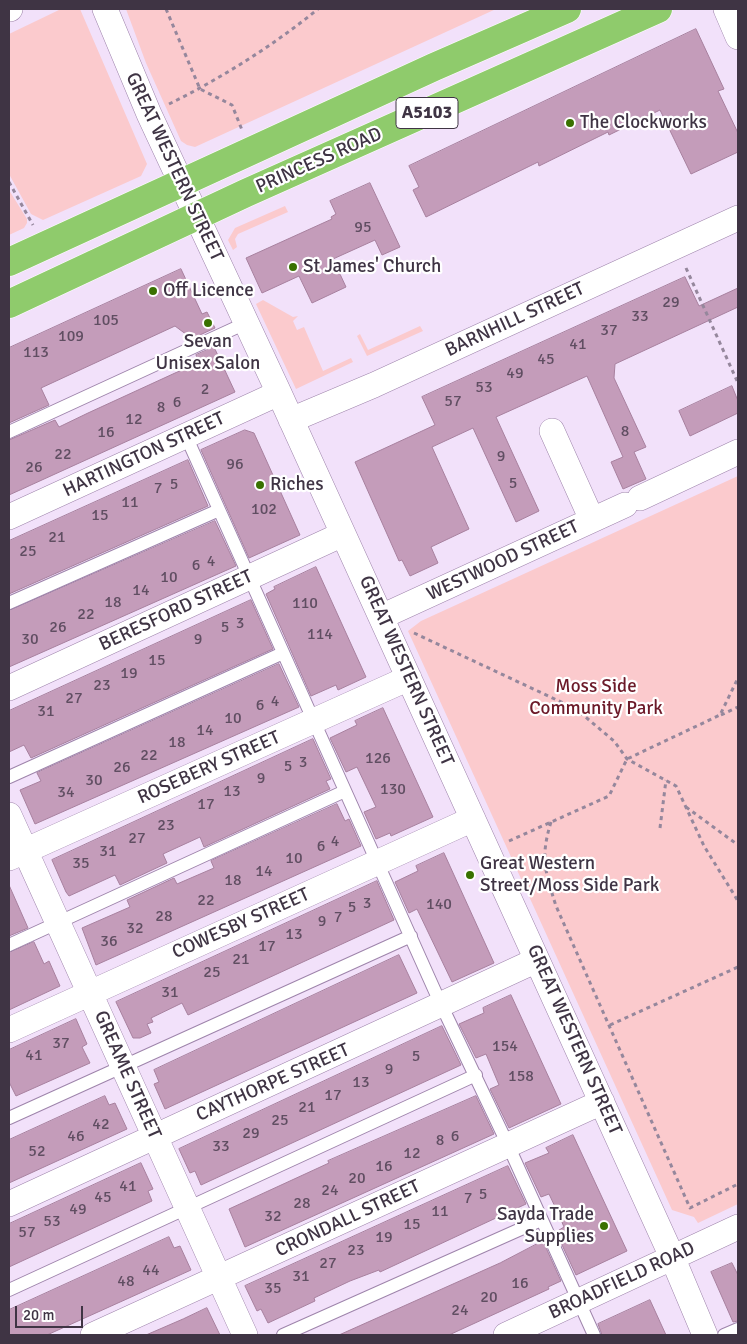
<!DOCTYPE html>
<html>
<head>
<meta charset="utf-8">
<style>
	body { margin:0 }
	#map { position:relative; width:747px; height:1344px; overflow:hidden; background:#f2e1fa; font-family:Signika,sans-serif }
	canvas { display:block }
	.frame { position:absolute; inset:0; border:10px solid #3f3444; pointer-events:none }
	.scale { position:absolute; left:15px; top:1306px; width:68px; height:22px; box-sizing:border-box; border:2px solid #3f3444; border-top:0; padding-left:6px; font-size:15px; line-height:18px; white-space:nowrap; color:#3f3444; -webkit-text-stroke:4px #fff; paint-order:stroke }
</style>
</head>
<body>
<div id="map">
<canvas width="747" height="1344"></canvas>
<div class="frame"></div>
<div class="scale">20 m</div>
</div>
<script>
const c = document.querySelector('canvas').getContext('2d');
c.lineJoin = 'round';
function fill(path, color) {
  c.fillStyle = color;
  c.fill(path, 'evenodd');
}
function stroke(path, color, width, dash) {
  c.strokeStyle = color;
  c.lineWidth = width;
  c.lineCap = dash ? 'butt' : 'round';
  c.setLineDash(dash || []);
  c.stroke(path);
}
function drawText(font, color, halo, rows, align = 'center') {
  c.font = font + ' Signika,sans-serif';
  c.lineWidth = 4.5;
  c.setLineDash([]);
  c.textBaseline = 'middle';
  c.strokeStyle = halo;
  c.fillStyle = color;
  for (const [text, x, y, turn = 0] of rows) {
    c.save();
    c.translate(x, y);
    c.rotate((+turn || 0) * Math.PI / 180);
    c.textAlign = isNaN(turn) ? turn : align;
    if (halo) c.strokeText(text, 0, 0);
    c.fillText(text, 0, 0);
    c.restore();
  }
}
const green = new Path2D(`
	M61,9H80L147,164L141,176L43,220L31,214L9,174V34Z
	M126,9H496L195,147L187,145L181,141L146,63Z
	M9,190L27,219V223L24,228L9,235Z
	M285,206L288,212L238,234L235,239L237,247L233,250L228,240L235,228Z
	M263,300L293,317L298,316L293,321L297,330L304,327L323,371L351,358L353,362L296,389L256,304Z
	M420,326L423,331L367,356L357,336L360,334L368,350Z
	M738,476V1204L698,1223L694,1217L672,1210L408,631L421,621Z`);
const building = new Path2D(`
	M696,29L724,89L718,91L738,133V152L691,174L660,110L609,135L608,132L539,166L538,162L426,217L413,190L419,187L409,166Z
	M370,183L400,247L382,255L375,240L333,259L346,287L312,303L299,276L262,293L246,258L332,219L331,217L336,214L330,201Z
	M181,269L202,314L207,312L215,328L189,340L187,335L175,326L41,388L49,405L9,423V348Z
	M685,277L699,306L738,288V307L615,364L614,378L646,447L634,452L646,479L623,489L611,462L623,457L587,376L496,417L539,511L516,522L473,428L432,447L469,529L431,547L438,563L410,576L402,560L399,561L355,462L435,425L422,397Z
	M214,347L235,392L9,495V440L55,420L59,427L88,413L199,362L196,355Z
	M732,386L738,401V413L690,436L679,411Z
	M245,430L254,433L300,535L249,558L201,450Z
	M188,460L208,506L9,594V541Z
	M215,521L236,566L9,667V611Z
	M316,567L366,677L338,690L336,685L311,696L266,594L275,589L274,587Z
	M251,600L273,649L31,758L24,745L9,752V711Z
	M279,664L299,707L35,824L20,790L41,781L37,773Z
	M383,708L433,817L391,836L390,833L376,839L364,812L376,807L357,767L346,772L330,738L357,725L355,721Z
	M313,739L331,779L326,781L330,789L204,847L200,837L163,854L167,863L120,885L115,875L69,896L66,892L52,860Z
	M337,804L345,821L349,819L361,846L96,965L82,928L130,907L127,900L174,878L177,884L214,868L211,861Z
	M444,853L494,963L452,982L417,909L409,913L395,882L418,871L416,866Z
	M377,881L394,920L188,1015L182,1003L151,1018L153,1022L147,1024L151,1033L140,1038H133L116,1002Z
	M9,885L28,928L9,936Z
	M34,942L44,964L49,961L60,986L9,1010V953Z
	M399,955L417,993L165,1109L154,1084L159,1082L154,1070Z
	M511,995L561,1104L509,1128L490,1089L499,1085L486,1054L476,1058L459,1024L484,1013L483,1008Z
	M76,1019L87,1044L82,1047L90,1063L16,1096L9,1082V1050Z
	M442,1026L461,1065L201,1185L195,1171L190,1173L179,1149Z
	M105,1096L109,1105L115,1103L127,1129L9,1183V1140Z
	M476,1096L494,1134L245,1247L229,1209L329,1163L328,1161Z
	M573,1135L627,1251L576,1275L556,1232L564,1227L558,1213L549,1194L541,1197L525,1163L549,1153L546,1148Z
	M141,1163L153,1189L148,1191L152,1201L9,1267V1224Z
	M508,1166L526,1204L380,1272L379,1270L350,1281L314,1298L315,1301L268,1323L261,1309L257,1311L245,1286Z
	M169,1237L174,1248L180,1246L191,1270L47,1335H9V1310Z
	M543,1241L561,1281L548,1287L549,1289L449,1335H339L500,1263Z
	M732,1263L738,1275V1321L733,1322L711,1272Z
	M650,1300L666,1335H602L598,1324Z
	M207,1308L220,1335H146L183,1319Z`);
const path = new Path2D(`
	M166,9L200,89L232,105L242,130
	M169,104C220,79 274,45 318,9
	M9,182L33,225
	M686,268L738,383
	M414,633L576,709L614,741L627,759L676,786L704,846L738,901
	M721,715L738,707
	M686,807L738,845
	M551,822C540,858 545,871 556,906L690,1208L738,1184
	M660,828L666,780
	M509,841L609,796L627,759L720,715L738,678
	M610,1025L738,967`);
const lane = new Path2D(`
	M9,432L246,323
	M186,436L438,998L508,1145L594,1335
	M9,603L219,510
	M9,777L283,653
	M9,945L345,791
	M9,1118L411,936
	M9,1290L476,1075
	M283,1335L541,1220
	M724,1335L738,1329`);
const street = new Path2D(`
	M9,9H10
	M105,9L149,114L279,393L537,960L673,1259L705,1335
	M726,9L738,37
	M291,420L374,385L738,218
	M552,431L592,520
	M640,498L738,452
	M9,517L279,393
	M381,617L625,505
	M9,688L343,534
	M9,815L245,1335
	M9,858L409,678
	M9,1030L473,819
	M9,1204L537,960
	M93,1335L602,1102
	M506,1335L738,1227`);
const highway = new Path2D(`
	M9,262L434,67L567,9
	M9,304L246,193L658,9`);
const markers = [
	[570,123,5,"#397100"],
	[293,267,5,"#397100"],
	[153,291,5,"#397100"],
	[208,323,5,"#397100"],
	[260,485,5,"#397100"],
	[470,875,5,"#397100"],
	[604,1226,5,"#397100"]
];
const numberNames = [
	["95",363,228],
	["29",671,303],
	["33",640,317],
	["105",106,321],
	["37",609,331],
	["109",71,337],
	["41",578,345],
	["113",36,353],
	["45",546,360],
	["49",515,374],
	["53",484,388],
	["2",205,390],
	["57",453,402],
	["6",177,403],
	["8",161,408],
	["12",134,420],
	["8",625,432],
	["16",106,433],
	["22",63,455],
	["9",501,457],
	["96",235,465],
	["26",34,468],
	["5",513,484],
	["5",174,485],
	["7",158,489],
	["11",130,503],
	["102",264,510],
	["15",100,516],
	["21",57,538],
	["25",28,552],
	["4",211,562],
	["6",196,566],
	["10",169,578],
	["14",141,591],
	["18",113,603],
	["110",305,604],
	["22",86,615],
	["3",240,624],
	["26",58,628],
	["5",225,628],
	["114",320,635],
	["30",30,640],
	["9",198,640],
	["15",157,661],
	["19",129,674],
	["23",102,686],
	["27",74,699],
	["4",275,702],
	["6",260,706],
	["31",46,712],
	["10",233,719],
	["14",205,731],
	["18",177,743],
	["22",149,756],
	["126",378,759],
	["3",303,763],
	["5",288,767],
	["26",122,768],
	["9",261,779],
	["30",94,781],
	["130",393,790],
	["13",232,792],
	["34",66,793],
	["17",206,805],
	["23",166,826],
	["27",137,839],
	["4",335,842],
	["6",321,847],
	["31",108,852],
	["10",294,859],
	["35",81,864],
	["14",264,872],
	["18",233,881],
	["22",206,901],
	["3",367,904],
	["140",439,905],
	["5",352,908],
	["28",164,917],
	["7",338,918],
	["9",322,922],
	["32",135,929],
	["13",294,935],
	["36",109,942],
	["17",267,947],
	["21",241,960],
	["25",212,973],
	["31",170,993],
	["37",61,1044],
	["154",505,1047],
	["41",34,1056],
	["5",416,1057],
	["9",389,1070],
	["158",521,1077],
	["13",361,1083],
	["17",333,1096],
	["21",307,1108],
	["25",280,1121],
	["42",101,1125],
	["29",251,1134],
	["46",76,1137],
	["6",455,1137],
	["8",440,1141],
	["33",221,1147],
	["52",37,1152],
	["12",412,1154],
	["16",384,1167],
	["20",357,1179],
	["41",128,1187],
	["24",330,1191],
	["5",483,1195],
	["45",103,1198],
	["7",468,1199],
	["28",302,1204],
	["49",78,1210],
	["11",440,1212],
	["32",273,1217],
	["53",52,1222],
	["15",412,1225],
	["57",27,1233],
	["19",384,1238],
	["23",356,1251],
	["27",328,1264],
	["44",151,1271],
	["31",301,1277],
	["48",126,1282],
	["16",520,1284],
	["35",273,1289],
	["20",489,1298],
	["24",460,1311]
];
const shields = [
	[427,113,62]
];
const shieldNames = [
	["A5103",427,113]
];
const poiNames = [
	["The Clockworks",580,123],
	["St James' Church",303,267],
	["Off Licence",163,291],
	["Sevan",208,342,"center"],
	["Unisex Salon",208,364,"center"],
	["Riches",270,485],
	["Great Western",480,864],
	["Street/Moss Side Park",480,886],
	["Sayda Trade",594,1215,"right"],
	["Supplies",594,1237,"right"]
];
const streetNames = [
	["PRINCESS ROAD",319,161,-24],
	["GREAT WESTERN STREET",174,167,65],
	["BARNHILL STREET",515,320,-25],
	["HARTINGTON STREET",144,455,-25],
	["WESTWOOD STREET",503,561,-25],
	["BERESFORD STREET",176,611,-25],
	["GREAT WESTERN STREET",406,671,66],
	["ROSEBERY STREET",209,768,-24],
	["COWESBY STREET",241,924,-24],
	["GREAT WESTERN STREET",574,1040,66],
	["GREAME STREET",127,1075,66],
	["CAYTHORPE STREET",273,1083,-24],
	["CRONDALL STREET",348,1219,-25],
	["BROADFIELD ROAD",622,1281,-25]
];
const parkNames = [
	["Moss Side",596,687],
	["Community Park",596,709]
];
fill(green, '#fbcacd');
fill(building, '#c49cba');
stroke(building, '#a7809e', 1);
stroke(lane, '#9e84ab', 14);
stroke(street, '#9e84ab', 26);
stroke(highway, '#fff', 29);
stroke(path, '#95879c', 3, [4, 4]);
stroke(lane, '#fff', 12);
stroke(street, '#fff', 25);
stroke(highway, '#8fcb6c', 28);
for (const [x, y, r, color] of markers) {
  const dot = new Path2D();
  dot.arc(x, y, r, 0, 2 * Math.PI);
  c.fillStyle = color;
  c.fill(dot);
  stroke(dot, '#fff', 2);
}
drawText('16px', '#604e62', null, numberNames);
for (const [x, y, w] of shields) {
  const box = new Path2D();
  box.roundRect(x - w / 2, y - 15.5, w, 31, 4);
  c.fillStyle = '#fff';
  c.fill(box);
  stroke(box, '#3f3444', 1);
}
drawText('bold 18px', '#3f3444', null, shieldNames);
drawText('19px', '#3f3444', '#fff', poiNames, 'left');
drawText('19px', '#3f3444', '#fff', streetNames);
drawText('19px', '#6c1a29', '#fff', parkNames);
</script>
</body>
</html>
